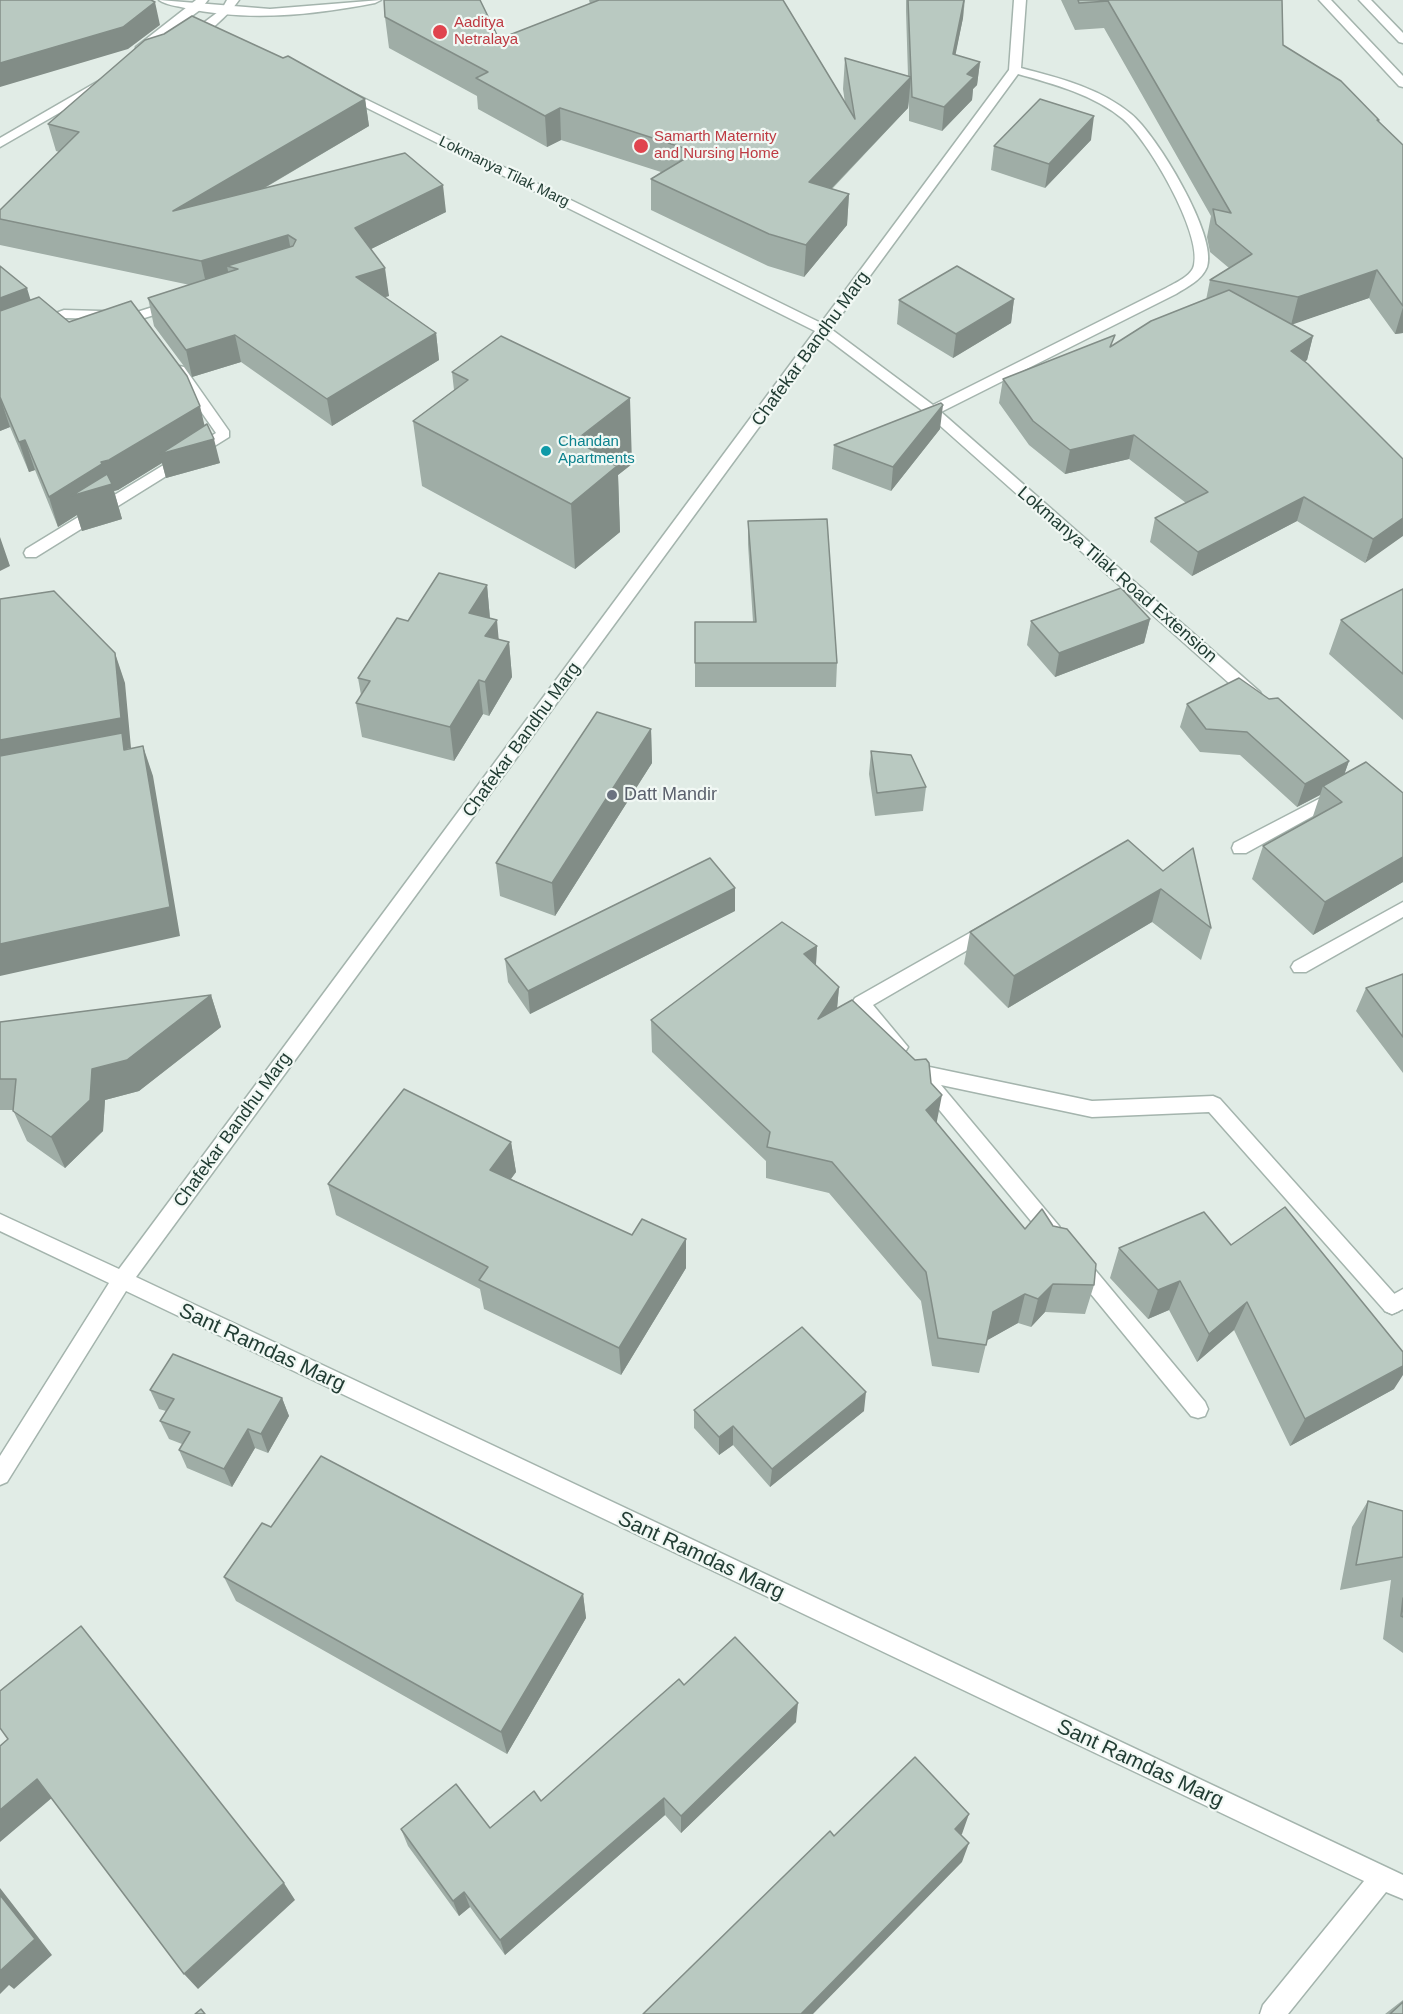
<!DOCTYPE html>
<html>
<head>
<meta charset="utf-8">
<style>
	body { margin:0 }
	canvas { display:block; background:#e1ece6 }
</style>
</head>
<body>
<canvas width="1403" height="2014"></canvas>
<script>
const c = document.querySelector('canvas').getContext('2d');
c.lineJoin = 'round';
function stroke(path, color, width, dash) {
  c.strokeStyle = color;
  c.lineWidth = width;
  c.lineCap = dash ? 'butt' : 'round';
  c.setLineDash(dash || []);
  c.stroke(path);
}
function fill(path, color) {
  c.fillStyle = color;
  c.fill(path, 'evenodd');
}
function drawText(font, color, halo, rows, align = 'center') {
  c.font = font + ' Helvetica,sans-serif';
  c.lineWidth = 4.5;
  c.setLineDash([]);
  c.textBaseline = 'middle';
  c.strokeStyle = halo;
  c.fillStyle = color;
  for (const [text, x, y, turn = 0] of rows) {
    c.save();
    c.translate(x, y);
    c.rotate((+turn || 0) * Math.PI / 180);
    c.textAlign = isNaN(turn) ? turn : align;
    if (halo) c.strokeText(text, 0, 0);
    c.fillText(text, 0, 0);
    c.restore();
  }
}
const service = new Path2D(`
	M1336,790L1344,796L1342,800L1246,853H1234L1232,848L1234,843Z
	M1403,902V917L1306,972H1294L1291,967L1294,962Z
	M989,922L995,924L998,929L995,934L873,1005L908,1047L905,1052L899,1054L893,1052L855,1008L852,1003L855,998Z
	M920,1065L1092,1101L1213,1096L1220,1099L1399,1299L1402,1305L1399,1311L1392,1314L1385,1311L1209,1112L1092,1117L941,1085L1059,1226L1062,1232L1059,1238L1052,1240L1045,1238L913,1078L911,1073L913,1068Z
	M1079,1256L1086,1259L1205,1402L1208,1409L1205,1416L1198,1418L1191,1416L1072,1271L1069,1265L1072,1259Z`);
const minor = new Path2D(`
	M196,0H208L200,10L144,51H136V47Z
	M227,0H239C231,12 201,43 186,40V36L222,9Z
	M1014,0H1026L1021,68C1059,78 1100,88 1131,114C1156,134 1218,236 1207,267C1202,280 1187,287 1176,294L941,412L1260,692L1262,696L1260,700H1248L927,414L825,337L136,1277L1403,1875V1899L1386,1892L1288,2014H1260L1263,2005L1364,1881L126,1291L7,1482L0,1485V1456L109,1283L0,1231V1214L119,1269L815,331L337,93L347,90L821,323L1009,70ZM1018,74C1054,84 1094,95 1123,119C1148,140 1202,233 1194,265C1192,276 1175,283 1166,288L933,405L831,329Z
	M102,79L108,83L106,86L0,147V138Z
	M175,300L182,304L180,307L138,320L66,318L0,343V334L64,310L137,312Z
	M179,366L184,367L229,431V437L36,557H26L24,553L26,549L216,433L172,370Z
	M1403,1289V1309L1392,1314L1385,1311L1382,1305L1385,1299Z`);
const tertiary = new Path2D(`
	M159,0L270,9L381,0L375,3C313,15 248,22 185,8C177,6 166,5 159,0Z
	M1319,0H1331L1403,76V87L1399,86Z
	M1359,0H1371L1403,33V43L1399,42Z`);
const wall = new Path2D(`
	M589,0H783L845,103L843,89L845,58L908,76L906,11V0H965L963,18L955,55L980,62L977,85L973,89L972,100L942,131L909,121V101L908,108L832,189L849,194L847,225L804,277L768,266L651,210V179L661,172L561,140L547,147L478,109L477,96L389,48L385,17L499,39L590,4Z
	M1061,0H1282L1283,45L1379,120V122L1403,145V333L1395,334L1369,298L1292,324L1313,336L1307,360L1305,361L1403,459L1365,563L1297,521L1192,576L1150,542L1155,518L1186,503L1129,459L1065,474L1029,445L999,403L1003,379L1113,345L1206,300L1210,280L1229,268L1210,252L1207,237L1211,216L1104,28L1075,30Z
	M365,99L369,126L263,189L446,212L371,249L389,296L385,297L436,333L439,360L332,426L241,362L192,377L154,326L148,298L190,285L0,245V210L59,152L56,151L48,124Z
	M1091,140L1045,188L991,170L994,146Z
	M0,266L31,300L69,322L205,426L220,463L166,478L162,463L118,490L114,491L122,519L82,531L77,515L58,527L35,470L29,472L10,427L0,431Z
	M1014,299L1011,323L953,358L897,324L899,300Z
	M452,372L632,464L618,475L620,532L575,569L422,486L413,421L454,390Z
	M940,429L891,491L832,469L834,445Z
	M748,521L837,663L836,687H695V622H753L748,544Z
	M487,585L490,618L499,640L509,642L512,677L489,716L483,714L454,761L362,737L356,703L361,695L358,678L408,621Z
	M1403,589V720L1329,654L1341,620Z
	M1150,619L1144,643L1055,677L1027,645L1031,621Z
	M1187,704L1349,761L1344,774L1403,793V882L1313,935L1252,879L1263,846L1312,819L1320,795L1297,807L1240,755L1200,752L1180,727Z
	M651,729L652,763L555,916L500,896L496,863Z
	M871,751L926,787L923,811L875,816L869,774Z
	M1128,840L1211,928L1201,960L1152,922L1008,1008L964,964L970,932Z
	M735,911L530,1014L508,982L505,959Z
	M817,946L816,965L839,987L837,1009L931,1083L937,1123L1025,1229L1053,1226L1094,1285L1085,1314L1045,1312L1031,1327L1018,1323L987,1340L979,1373L932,1366L921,1301L829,1193L766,1178V1161L652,1052L651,1020Z
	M1403,974V1073L1356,1011L1366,988Z
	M211,995L221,1027L139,1091L105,1100L103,1131L65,1168L27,1141L13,1110H0V1022Z
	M511,1142L516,1172L511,1179L632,1235L686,1239V1268L621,1375L484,1309L480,1289L336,1215L328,1184Z
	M1231,1245L1394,1389L1290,1446L1234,1330L1197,1362L1169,1310L1148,1319L1110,1278L1119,1248Z
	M150,1390L282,1398L289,1416L268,1453L255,1448L232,1487L187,1468L179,1450L182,1444L169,1439L160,1421L166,1411L159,1409Z
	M694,1410L864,1411L770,1487L733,1445L719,1455L694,1428Z
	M1368,1501L1403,1511V1653L1383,1639L1391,1580L1340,1590L1352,1527Z
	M271,1527L583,1594L586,1618L507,1754L236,1601L224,1577Z
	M684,1685L796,1722L681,1833L665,1815L505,1955L470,1907L459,1916L408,1846L401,1829L490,1828L541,1801Z
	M1403,2000V2014H1385Z`);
const shadedWall = new Path2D(`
	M964,0L963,18L951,77L953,54Z
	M155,2L160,25L128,49L0,87V63Z
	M980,62L977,85L973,89L972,100L942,131L944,107L967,74Z
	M911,77L908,108L807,214L809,182Z
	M365,99L369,126L179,238L173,211Z
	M560,108L561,140L547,147L545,116Z
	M1094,116L1091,140L1045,188L1049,164Z
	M443,185L446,212L359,255L355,228Z
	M849,194L847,225L804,277L806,245Z
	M288,235L293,262L238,269L227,266L230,281L207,288L201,261Z
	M385,268L389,296L361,304L356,277Z
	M1377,270L1369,298L1291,325L1298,297Z
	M27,288L36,318L0,332V298Z
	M1014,299L1011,323L953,358L956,334Z
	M1403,307V333L1395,334Z
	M436,333L439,360L332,426L327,399Z
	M235,335L241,362L192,377L186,350Z
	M1313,336L1307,360L1284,375L1291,351Z
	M0,397L10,427L0,431Z
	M630,398L632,464L618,475L620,532L575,569L571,504L581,436Z
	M943,405L940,429L891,491L893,467Z
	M200,406L207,436L214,439L220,463L166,478L162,463L118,490L114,491L122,519L82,531L77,515L58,527L49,497L101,462Z
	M1134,435L1129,459L1065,474L1070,450Z
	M25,440L35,470L29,472L19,442Z
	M1304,497L1297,521L1192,576L1198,552Z
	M1403,518V536L1365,563L1373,539Z
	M0,537L10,566L0,571Z
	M487,585L490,620L469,613Z
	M1150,619L1144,643L1055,677L1059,653Z
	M497,620L500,654L485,636Z
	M509,642L512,677L489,716L485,682Z
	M115,653L125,683L131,748L127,749L132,764L0,773V740Z
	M479,680L483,714L454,761L450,727Z
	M651,729L652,763L555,916L552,883Z
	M143,746L153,776L180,936L0,976V944Z
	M1349,761L1341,784L1323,786L1320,795L1297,807L1305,784Z
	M1403,857V882L1313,935L1325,902Z
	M735,888V911L530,1014L528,991Z
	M1161,889L1152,922L1008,1008L1014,976Z
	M817,946L815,979L804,954Z
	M839,987L836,1019H818Z
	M211,995L221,1027L139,1091L105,1100L103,1131L65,1168L51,1137L92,1069Z
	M942,1095L936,1126L926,1110Z
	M511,1142L516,1172L495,1200L490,1170Z
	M686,1239V1268L621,1375L619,1348Z
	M1180,1281L1169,1310L1148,1319L1158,1290Z
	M1053,1284L1045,1312L1031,1327L1038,1299Z
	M1025,1294L1018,1323L986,1341L993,1312Z
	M1247,1302L1234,1330L1197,1362L1209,1334Z
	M1403,1366V1375L1394,1389L1290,1446L1305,1419Z
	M866,1392L864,1411L770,1487L772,1469Z
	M282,1398L289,1416L268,1453L261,1434Z
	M733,1426V1445L719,1455V1437Z
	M248,1429L255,1448L232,1487L224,1469Z
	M583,1594L586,1618L507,1754L501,1732Z
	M798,1703L796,1722L681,1833V1816Z
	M37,1779L53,1797L0,1842V1810Z
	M664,1798L665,1815L505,1955L500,1940Z
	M969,1814L962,1834L949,1848L955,1829Z
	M969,1843L962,1862L813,2014H801Z
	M284,1883L295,1900L198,1989L184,1974Z
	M0,1888L52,1955L14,1989L9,1985L0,1994Z
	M464,1892L470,1907L459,1916L453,1901Z`);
const building = new Path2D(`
	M0,0H151L155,2L123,27L0,63Z
	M384,0H480L499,39L599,0H783L855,119L845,58L911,77L809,182L849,194L806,245L769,234L651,179L696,152L560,108L545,116L476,78L488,72L385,17Z
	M908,0H964L953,54L980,62L967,74L974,77L944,107L912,97Z
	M1078,0H1282L1283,45L1341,81L1379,120H1377L1403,145V306L1377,270L1298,297L1210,280L1252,254L1216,224L1213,209L1231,213L1108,1L1079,3Z
	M192,16L283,58L288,56L365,99L173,211L405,153L443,185L355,228L385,268L356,277L436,333L327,399L235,335L186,350L148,298L238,269L227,266L293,246L296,240L288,235L201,261L0,219V210L79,132L48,124L145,40L164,34Z
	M1040,99L1094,116L1049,164L994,146Z
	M0,266L27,288L0,298Z
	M957,266L1014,299L956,334L899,300Z
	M1229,290L1313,336L1291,351L1308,364L1403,459V518L1373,539L1304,497L1198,552L1155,518L1208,492L1134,435L1070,450L1033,421L1003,379L1115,335L1110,347L1151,321Z
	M39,297L69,322L131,301L187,376L200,406L109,460L101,462L102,464L49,497L25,440L19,442L0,397V311Z
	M501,336L630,398L581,436L590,441L584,446L605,456L602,459L617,466L571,504L413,421L468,380L452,372Z
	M941,403L943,405L893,467L834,445Z
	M207,424L214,439L160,454Z
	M107,474L112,484L71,496Z
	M827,519L837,663H695V622H756L748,521Z
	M439,573L487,585L469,613L497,620L485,636L509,642L485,682L479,680L450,727L356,703L370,681L358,678L397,618L408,621Z
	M1121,588L1150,619L1059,653L1031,621Z
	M1403,589V674L1341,620Z
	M54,591L115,653L121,718L0,740V599Z
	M1239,678L1269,699L1278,698L1349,761L1305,784L1247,732L1206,729L1187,704Z
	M597,712L651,729L552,883L496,863Z
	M122,733L124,750L143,746L170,907L0,944V756Z
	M871,751L911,755L926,787L877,793Z
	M1366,762L1403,793V857L1325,902L1263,846L1342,802L1323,786Z
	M1128,840L1163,871L1193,848L1211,928L1161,889L1014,976L970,932Z
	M710,858L735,888L528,991L505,959Z
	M782,922L817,946L804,954L839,987L818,1019L852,1000L915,1060L926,1059L929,1063L931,1083L942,1095L926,1110L1025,1229L1042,1209L1053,1226L1067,1229L1096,1264L1094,1285L1053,1284L1038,1299L1025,1294L993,1312L986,1345L938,1338L926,1272L832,1162L767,1147L770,1132L651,1020Z
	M1403,974V1037L1366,988Z
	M211,995L127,1060L92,1069L90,1100L51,1137L13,1111L16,1079H0V1022Z
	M404,1089L511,1142L490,1170L632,1235L642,1219L686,1239L619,1348L479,1280L488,1267L328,1184Z
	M1285,1207L1403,1352V1366L1305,1419L1247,1302L1209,1334L1180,1281L1158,1290L1119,1248L1204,1212L1231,1245Z
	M802,1327L866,1392L772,1469L733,1426L719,1437L694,1410Z
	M173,1354L282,1398L261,1434L248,1429L224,1469L179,1450L190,1432L160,1421L174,1399L150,1390Z
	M321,1456L583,1594L501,1732L224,1577L262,1523L271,1527Z
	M1368,1501L1403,1511V1557L1356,1565Z
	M1403,1598V1617L1401,1616Z
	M81,1626L284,1883L184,1974L37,1779L0,1810V1746L8,1739L0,1728V1691Z
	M735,1637L798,1703L681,1816L664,1798L500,1940L464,1892L453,1901L401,1829L456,1784L490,1828L534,1791L541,1801L679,1679L684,1685Z
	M915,1757L969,1814L955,1829L969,1843L801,2014H643L830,1831L834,1836Z
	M0,1895L35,1939L0,1971Z
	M1403,2002V2014H1390Z
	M201,2009L205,2014H195Z`);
const markers = [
	[440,32,8,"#e0444e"],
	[641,146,8,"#e0444e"],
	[546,451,6,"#0f9aa8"],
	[612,795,6,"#6b7280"]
];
const farHealthnames = [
	["Aaditya",454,23],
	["Netralaya",454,40],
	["Samarth Maternity",654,137],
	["and Nursing Home",654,154]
];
const farStreetnames = [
	["Lokmanya Tilak Marg",504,172,26]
];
const farCulturenames = [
	["Chandan",558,442],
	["Apartments",558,459]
];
const streetNames = [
	["Chafekar Bandhu Marg",811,349,-54],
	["Lokmanya Tilak Road Extension",1117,575,41],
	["Chafekar Bandhu Marg",522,740,-54],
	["Chafekar Bandhu Marg",233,1130,-54]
];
const worshipNames = [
	["Datt Mandir",624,795]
];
const nearStreetnames = [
	["Sant Ramdas Marg",262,1348,25],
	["Sant Ramdas Marg",701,1556,25],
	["Sant Ramdas Marg",1140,1764,25]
];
stroke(service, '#a4b4ad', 3);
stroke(minor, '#a4b4ad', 3);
stroke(tertiary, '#a4b4ad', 3);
fill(service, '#fff');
fill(minor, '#fff');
fill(tertiary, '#fff');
fill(wall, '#9fada6');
fill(shadedWall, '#828d87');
fill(building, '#b9c9c1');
stroke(building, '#828d87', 1.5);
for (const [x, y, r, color] of markers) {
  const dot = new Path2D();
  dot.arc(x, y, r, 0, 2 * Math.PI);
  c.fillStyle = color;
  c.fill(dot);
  stroke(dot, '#f1f8f4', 2);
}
drawText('15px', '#be3a42', '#f1f8f4', farHealthnames, 'left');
drawText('15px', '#213c33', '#f1f8f4', farStreetnames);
drawText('15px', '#0d838f', '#f1f8f4', farCulturenames, 'left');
drawText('18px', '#213c33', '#f1f8f4', streetNames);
drawText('18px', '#5b616d', '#f1f8f4', worshipNames, 'left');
drawText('21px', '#213c33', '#f1f8f4', nearStreetnames);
</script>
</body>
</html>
